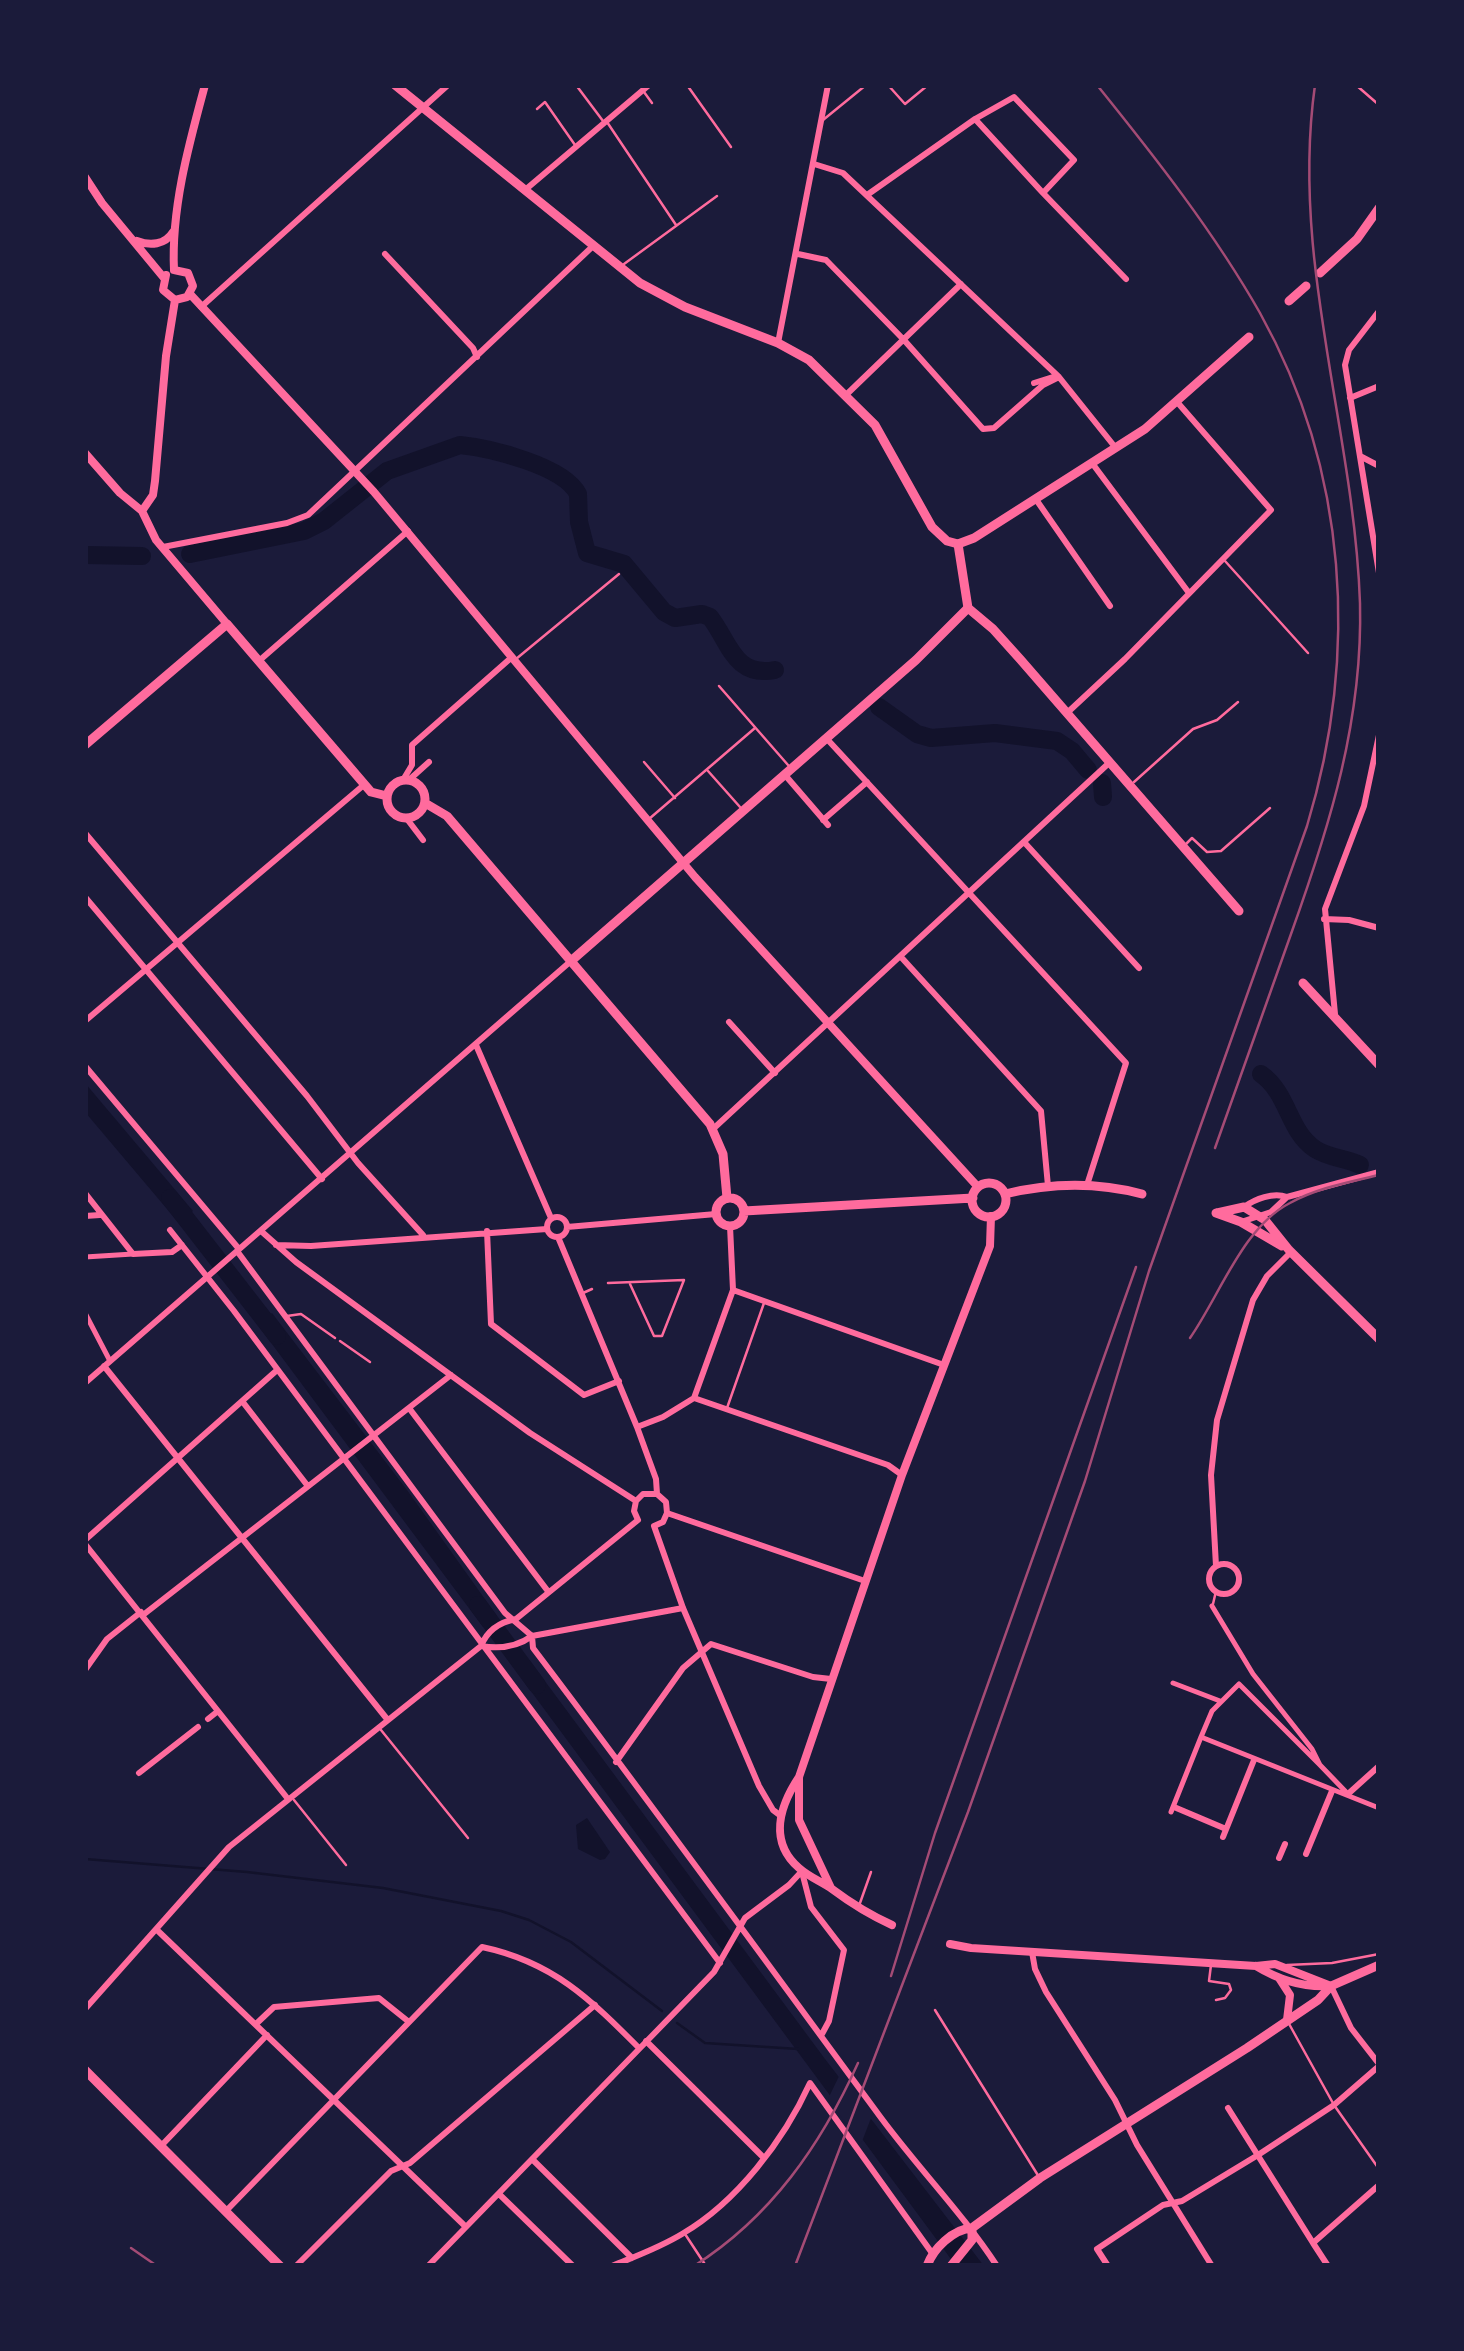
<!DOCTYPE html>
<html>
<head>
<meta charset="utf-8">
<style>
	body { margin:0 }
	#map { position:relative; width:1464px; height:2351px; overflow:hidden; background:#1b1b3a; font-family:"Source Serif 4",serif }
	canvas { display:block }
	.frame { position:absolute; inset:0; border:88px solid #1b1b3a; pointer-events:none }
</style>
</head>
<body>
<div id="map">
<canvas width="1464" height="2351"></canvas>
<div class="frame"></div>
</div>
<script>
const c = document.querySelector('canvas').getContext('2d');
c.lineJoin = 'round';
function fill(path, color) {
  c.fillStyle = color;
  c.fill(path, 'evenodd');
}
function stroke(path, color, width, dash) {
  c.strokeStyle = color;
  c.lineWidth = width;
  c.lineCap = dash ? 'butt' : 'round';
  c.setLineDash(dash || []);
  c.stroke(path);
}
const water = new Path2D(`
	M85,1083L193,1211L178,1222L85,1112Z
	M272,1313L407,1490L497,1616L483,1627L257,1324Z
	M530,1661L825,2059L984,2266H956L934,2236L516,1671Z
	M587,1818L610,1852L605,1859L600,1860L578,1849L576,1825Z`);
const pier = new Path2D(`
	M841,2072L873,2113L861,2144L828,2099Z`);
const stream = new Path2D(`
	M85,1859L247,1872L383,1888L501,1911L529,1920L571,1942L662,2011
	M677,2023L705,2043L798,2049`);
const river = new Path2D(`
	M190,554L304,531L324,521L387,471L460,445C490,448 564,466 578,494L579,522L587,553L624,564L664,612L675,618L702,614L710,617C729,641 734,678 775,670
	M85,555L142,556
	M879,707L917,734L931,738L995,733L1057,741L1072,751L1088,770
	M1102,783L1103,797
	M1261,1074C1289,1094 1288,1131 1315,1149C1329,1158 1345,1158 1360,1165
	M170,1198L277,1336
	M478,1605L537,1685`);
const service = new Path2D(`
	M576,85L603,121
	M687,85L731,147
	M888,85L905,104L928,85
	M1356,85L1379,105
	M644,92L652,103
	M537,109L545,102L575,145
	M823,120L866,85
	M607,122L676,225
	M624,264L717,196
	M1225,561L1308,653
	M516,659L619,574
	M719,686L788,765
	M644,762L675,798
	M708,771L740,807
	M1134,782L1193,729L1217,720L1238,702
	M649,819L755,728
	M1184,846L1192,838L1207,852L1221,851L1270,808
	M608,1283L684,1280L662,1336H654L630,1284
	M583,1293L592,1289
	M287,1316L301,1314L335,1338
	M340,1341L370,1362
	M727,1408L764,1303
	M1213,1604L1216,1591
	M381,1730L468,1838
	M294,1800L346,1865
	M860,1903L871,1872
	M1211,1965L1209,1981L1229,1984L1231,1990L1225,1998L1216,2000
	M1287,1965L1332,1963L1379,1954
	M935,2010L1039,2177
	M1288,2022L1334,2105L1379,2169
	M685,2234L706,2266`);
const pedestrian = new Path2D(`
	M85,1257L133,1254
	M85,1313L110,1361
	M1212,1606L1253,1674L1312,1749L1320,1765L1346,1792
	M1173,1683L1220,1701
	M1320,1765L1239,1684L1212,1711L1201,1737L1379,1808
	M1171,1812L1201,1737`);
const minor = new Path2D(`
	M975,119L1043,193
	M814,164L843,173L1059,377L1115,447
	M525,190L649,85
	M867,195L975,119L1014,97L1074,160L1043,193L1126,279
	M385,254L473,348L477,357
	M798,254L826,260L904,340L983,429L994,428L1043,385L1059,377
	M201,307L448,85
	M1379,311L1349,350L1345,365L1379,573
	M778,343L828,85
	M1034,383L1053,377
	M847,394L961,284
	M1350,398L1379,386
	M1360,456L1379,466
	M1092,463L1189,593
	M1035,498L1110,606
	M163,547L287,523L308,515L592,247
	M260,660L408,531
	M1067,713L1125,659L1271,510L1178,403
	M827,739L1126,1063L1087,1185
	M785,775L828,825
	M403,780L412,765V745L512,657
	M409,780L429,762
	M407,819L423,840
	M823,820L867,782
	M85,833L307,1096L358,1163L423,1235
	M1024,842L1139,968
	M85,897L322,1179
	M1324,919L1349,920L1379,928
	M901,957L1041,1111L1048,1186
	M1335,1014L1325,909L1364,806L1379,735
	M85,1021L365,784
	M729,1022L775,1073
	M476,1045L551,1218
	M85,1066L239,1249
	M713,1129L1109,763
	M85,1193L133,1254L172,1252L182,1245
	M1244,1207C1255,1199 1273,1192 1287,1197
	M85,1216L100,1215
	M547 1227a10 10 0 1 1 20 0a10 10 0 1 1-20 0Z
	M1241,1222L1271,1212L1287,1197L1379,1172
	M567,1227L716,1214
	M170,1230L234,1311L720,1963
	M261,1231L296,1262L530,1433L636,1501
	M487,1231L491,1324L584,1395L619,1381
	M558,1237L637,1427L656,1479L657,1494
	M276,1245L311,1246L547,1229
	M237,1251L505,1613L532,1636L533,1648C649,1801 762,1956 876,2111C915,2165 961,2211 997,2266
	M733,1290L944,1365
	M104,1366L387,1719
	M85,1383L571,961
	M694,1398L888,1465L902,1475
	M694,1398L733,1290L730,1226
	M242,1401L307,1485
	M409,1408L547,1590
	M637,1427L663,1417L694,1398
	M657,1494L666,1502L667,1513
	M636,1501L643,1494H657
	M636,1501L634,1511L638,1520
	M667,1513L865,1581
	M654,1526L683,1608L759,1786L773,1810L781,1816
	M654,1526L663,1522L667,1513
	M85,1540L276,1371
	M85,1544L288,1799
	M1209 1579a15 15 0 1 1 30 0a15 15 0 1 1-30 0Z
	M1216,1566L1211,1475L1217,1420L1253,1300L1267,1276L1291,1252
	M143,1615L451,1375
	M481,1646C499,1649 517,1647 532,1636L683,1608
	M85,1670L107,1639L141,1612
	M208,1719L218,1711
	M616,1762L683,1668L711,1644L813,1677L831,1679
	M139,1773L198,1727
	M1348,1794L1379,1766
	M1174,1807L1226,1829
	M1223,1837L1254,1760
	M1306,1854L1332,1791
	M1279,1858L1285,1844
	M802,1872L811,1907L844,1950L829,2021L822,2034
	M156,1929L466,2227
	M1032,1952L1035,1969L1046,1992L1115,2100L1137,2145L1212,2266
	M1331,1986L1351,2028L1379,2064
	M85,2009L229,1847L481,1646C487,1631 500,1622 516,1619L638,1520
	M256,2024L274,2007L379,1998L409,2022
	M646,2041L764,2158
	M1228,2108L1313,2243
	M161,2146L267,2035
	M532,2159L632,2258
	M499,2194L573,2266
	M226,2211L482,1947C553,1962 590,1999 639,2048
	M296,2266L391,2171L410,2163L595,2005
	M428,2266L714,1972L745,1918L789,1885L802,1871
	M612,2266C636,2256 659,2248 682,2234C737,2202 784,2140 810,2083L932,2253
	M1108,2266L1097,2249L1163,2205L1182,2201L1258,2155L1334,2105L1379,2066
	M1328,2266L1313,2243L1379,2185`);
const tertiary = new Path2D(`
	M85,177L102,203L164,278
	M137,241C150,246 165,245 173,232
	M174,270C171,208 189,144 205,85
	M174,270L188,273L193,286L187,297L175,300
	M166,275L163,290L175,300
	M190,294L374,492L695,877L978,1187
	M85,453L120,493L142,511
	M142,511L153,495L155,481L166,356L175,300
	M142,511L156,540L227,624
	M799,1777C779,1807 769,1842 799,1868C809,1877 822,1882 832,1889C852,1904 870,1915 892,1925
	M831,1888L799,1820V1777L902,1475L990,1246L991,1216
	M950,1944L971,1948L1256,1966L1275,1964L1331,1986
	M1256,1966C1279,1980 1304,1988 1331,1986
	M1279,1978L1290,1995L1287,2020`);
const secondary = new Path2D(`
	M395,85L640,283L685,307L778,343L809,360L875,425L932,527L947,541L958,544
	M85,745L227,624L371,792L387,796
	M387 799a19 19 0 1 1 38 0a19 19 0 1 1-38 0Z
	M425,803L447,816L710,1124L723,1154L727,1198
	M571,961L916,660L968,608
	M972 1200a17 17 0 1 1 34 0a17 17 0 1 1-34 0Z
	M1005,1194C1050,1183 1097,1182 1142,1194
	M716 1212a14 14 0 1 1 28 0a14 14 0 1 1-28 0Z
	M744,1211L973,1198
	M1216,1213L1241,1222L1282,1246
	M1217,1213L1244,1207L1265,1220L1289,1250L1379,1339`);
const primary = new Path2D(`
	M1320,273L1357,239L1379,208
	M1289,301L1306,286
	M1239,911L1020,659L993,629L968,608L958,544L974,538L1145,429L1249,337
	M1303,983L1379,1065
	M85,2070L280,2266
	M927,2266C933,2249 953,2229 972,2228L1040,2178L1247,2048L1318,2000L1331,1986L1379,1965
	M951,2266L972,2240V2228`);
const rail = new Path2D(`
	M1215,1148C1240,1077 1266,1006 1291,934C1330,825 1363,720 1360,603C1354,429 1290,261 1315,85
	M1190,1338C1220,1295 1243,1227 1290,1203C1317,1188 1350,1182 1379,1175
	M891,1976L935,1833L1136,1267
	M131,2248L157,2266
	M694,2266C771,2217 821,2145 858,2063
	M795,2266L968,1812L1085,1481L1149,1271L1307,826C1359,654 1348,471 1260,313C1214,232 1155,157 1097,85`);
fill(water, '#12122b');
fill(pier, '#1b1b3a');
stroke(stream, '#12122b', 2.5);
stroke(river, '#12122b', 18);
stroke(service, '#ff6b9d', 2.5);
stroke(pedestrian, '#ff6b9d', 5);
stroke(minor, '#ff6b9d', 6);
stroke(tertiary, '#ff6b9d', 8);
stroke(secondary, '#ff6b9d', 9);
stroke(primary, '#ff6b9d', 9);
stroke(rail, '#a44b75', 2.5);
</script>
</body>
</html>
